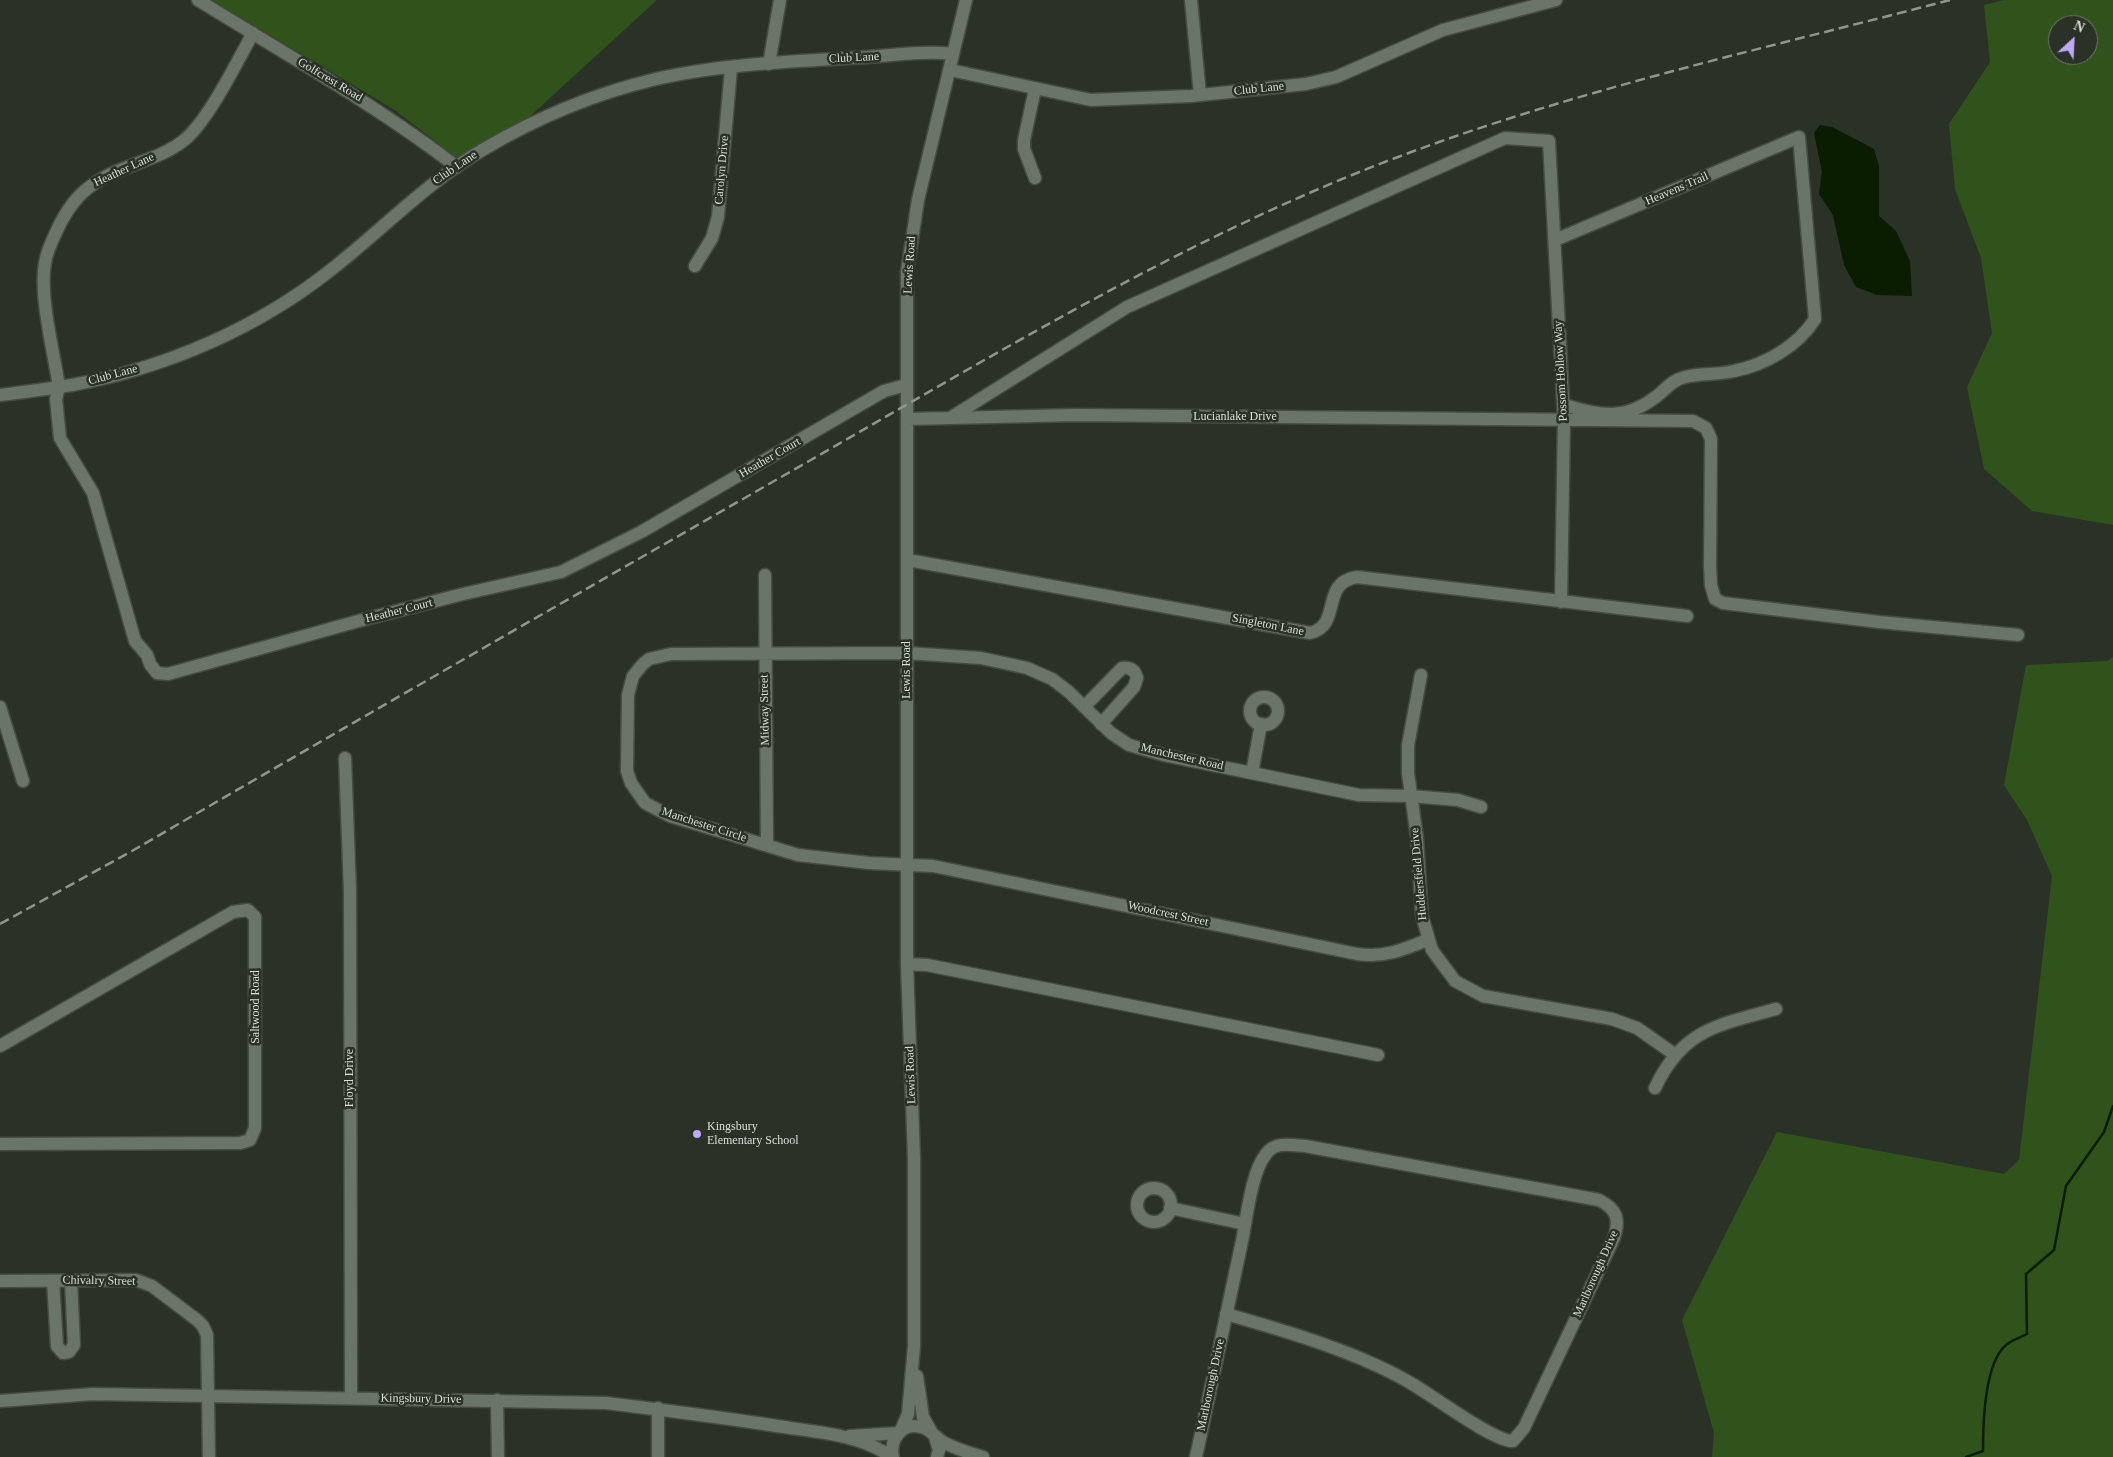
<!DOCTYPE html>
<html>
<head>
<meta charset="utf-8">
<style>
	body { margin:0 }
	#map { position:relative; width:2113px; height:1457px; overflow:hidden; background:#2a3127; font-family:"Times New Roman",serif }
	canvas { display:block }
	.north { position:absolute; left:2048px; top:15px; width:50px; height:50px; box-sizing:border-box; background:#2a3127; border:1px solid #70776e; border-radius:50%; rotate:25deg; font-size:14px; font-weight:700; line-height:20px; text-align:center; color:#dadfd8 }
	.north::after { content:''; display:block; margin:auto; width:18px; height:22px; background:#bda9f5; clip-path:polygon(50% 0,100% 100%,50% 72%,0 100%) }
</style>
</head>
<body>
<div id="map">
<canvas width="2113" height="1457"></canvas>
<div class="north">N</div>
</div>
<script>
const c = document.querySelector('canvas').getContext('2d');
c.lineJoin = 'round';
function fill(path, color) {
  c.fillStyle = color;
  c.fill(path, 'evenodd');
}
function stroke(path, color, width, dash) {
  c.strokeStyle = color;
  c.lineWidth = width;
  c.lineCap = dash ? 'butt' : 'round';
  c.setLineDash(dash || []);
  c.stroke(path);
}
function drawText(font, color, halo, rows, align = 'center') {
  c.font = font + ' "Times New Roman",serif';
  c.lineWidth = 5;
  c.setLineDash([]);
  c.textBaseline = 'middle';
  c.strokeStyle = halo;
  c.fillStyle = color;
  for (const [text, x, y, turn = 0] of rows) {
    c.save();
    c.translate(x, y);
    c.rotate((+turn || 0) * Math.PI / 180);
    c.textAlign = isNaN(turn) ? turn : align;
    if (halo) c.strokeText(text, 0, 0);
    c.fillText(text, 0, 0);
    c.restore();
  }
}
const green = new Path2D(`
	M212,0H657L527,119L457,158L396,111Z
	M2004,0H2113V525L2032,511L1984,469L1967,387L1992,333L1981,258L1955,189L1949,124L1990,62L1984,5ZM2058,25H2088V55H2058Z
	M2113,657V1457H1712L1714,1433L1682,1320L1777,1132L2004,1174L2019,1160L2052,876L2027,820L2004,785L2026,665L2107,661Z`);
const water = new Path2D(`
	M1820,125L1832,127L1874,149L1879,166V216L1896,231L1910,261L1912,296L1877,295L1856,287L1844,265L1833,215L1819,194L1822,172L1814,133Z`);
const stream = new Path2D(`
	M1966,1457L1983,1451C1983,1423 1984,1364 2006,1345C2012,1340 2021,1337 2027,1334L2026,1274L2054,1250L2066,1186L2104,1132L2113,1106`);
const minor = new Path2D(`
	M198,0C285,54 375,104 457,167
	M1191,0L1200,95
	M253,33C237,62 207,123 183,141C160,159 128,164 103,178C82,190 71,203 60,224C54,237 47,249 45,263C39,296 54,353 59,387L56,399L60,438L93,493L135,641L147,655L150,664L157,673L168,674L362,620L463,594L561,572L641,532L884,391L906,385
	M769,64L780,0
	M950,70L1091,100L1191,96L1306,84L1336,77L1443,30L1556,0
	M1035,89L1024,140V149L1035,178
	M1555,240L1799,137L1815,319C1798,346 1765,365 1734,371C1718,375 1701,373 1685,377C1672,380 1666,389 1657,396C1624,422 1600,415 1564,405
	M695,266L712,238L718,217L731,68
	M0,395C24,392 48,389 72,385C166,368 258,328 332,269C383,229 427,182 484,149C535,119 594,94 652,80C713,65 786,62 849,58C883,57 920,50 953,54
	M950,418L1127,307L1505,138L1549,141L1564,420L1561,602
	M907,419L1076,415L1693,421L1706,428L1711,439L1710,566L1711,585L1715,599L1723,603L1879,622L2018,635
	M908,560L1310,633C1343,625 1319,583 1357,577L1687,616
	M765,575L767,845
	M1421,675L1408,745V773L1417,838L1422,916L1432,950L1455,981L1483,996L1612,1019L1637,1028L1674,1054
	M1250 711a14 14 0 1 1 28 0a14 14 0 1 1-28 0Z
	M0,707L23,781
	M1084,707L1122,668C1130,667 1135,670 1137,678L1134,687L1101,724
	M345,758L350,891L351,1398
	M1252,773L1261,724
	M1427,940C1403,950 1383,958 1357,954L933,866L869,863L798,855L670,816L645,803L631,783L627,771L628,695L633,676L643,664L649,659L671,654L907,653L981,658L1027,668L1052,679L1069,692L1111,733L1129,745L1164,755L1359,795L1410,796L1458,800L1481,807
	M907,964L927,965L1378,1055
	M0,1046L233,912L248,910L255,917V1128L250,1140L240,1143L0,1144
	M1655,1088C1683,1029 1718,1025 1776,1009
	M1137 1205a17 17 0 1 1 34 0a17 17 0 1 1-34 0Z
	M1170,1208L1245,1224
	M0,1281L136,1280L152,1286L197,1320L203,1326L207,1335L209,1457
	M53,1281L57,1346L63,1353L69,1352L74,1345L71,1281
	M917,1376L923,1417L932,1433
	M497,1400L498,1457
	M0,1401L93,1394L606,1403C663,1410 720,1417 777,1426C814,1432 861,1434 891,1457
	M658,1408V1457
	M901,1430L908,1414L914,1346V1158L907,964V272L918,200L966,0
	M850,1436L899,1433
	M935,1437L939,1450L937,1457
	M893,1457C889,1440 902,1422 921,1427C930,1429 935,1437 943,1442C956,1449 969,1453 983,1457
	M1196,1457C1211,1385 1226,1313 1242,1241C1247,1217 1251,1173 1266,1154C1275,1141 1291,1145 1305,1146L1599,1200C1617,1209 1620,1219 1614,1238L1524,1428L1513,1441C1495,1442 1434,1397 1414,1385C1361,1353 1286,1331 1226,1314`);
const rail = new Path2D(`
	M0,924L132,851C357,720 583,591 809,461C985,360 1160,254 1347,177C1542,97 1748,53 1950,0`);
const markers = [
	[697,1134,5,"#bda9f5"]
];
const streetNames = [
	["Club Lane",854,58,-3],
	["Golfcrest Road",330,80,31],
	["Club Lane",1259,89,-6],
	["Club Lane",455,168,-34],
	["Heather Lane",124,170,-25],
	["Carolyn Drive",722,170,-85],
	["Heavens Trail",1677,189,-23],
	["Lewis Road",910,265,-86],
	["Possom Hollow Way",1561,371,-93],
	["Club Lane",113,375,-15],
	["Lucianlake Drive",1235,417],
	["Heather Court",770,458,-30],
	["Heather Court",399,611,-14],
	["Singleton Lane",1268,625,11],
	["Lewis Road",907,670,-90],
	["Midway Street",765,710,-91],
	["Manchester Road",1182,757,13],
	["Manchester Circle",704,825,18],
	["Huddersfield Drive",1419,874,-95],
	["Woodcrest Street",1168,914,12],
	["Saltwood Road",256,1007,-90],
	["Lewis Road",911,1075,-92],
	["Floyd Drive",350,1078,-90],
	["Marlborough Drive",1596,1274,-66],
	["Chivalry Street",99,1281,1],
	["Marlborough Drive",1211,1385,-78],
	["Kingsbury Drive",421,1399,1]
];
const poiNames = [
	["Kingsbury",707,1127],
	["Elementary School",707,1141]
];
fill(green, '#30531b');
fill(water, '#0a1d01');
stroke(stream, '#0a1d01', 2.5);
stroke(minor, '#474c43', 15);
stroke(minor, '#6b7468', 12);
stroke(rail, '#8f958d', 2.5, [10, 5]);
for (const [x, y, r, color] of markers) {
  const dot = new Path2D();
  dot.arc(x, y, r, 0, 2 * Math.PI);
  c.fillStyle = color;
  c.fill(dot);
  stroke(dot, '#2a3127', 2);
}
drawText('12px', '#dadfd8', '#2a3127', streetNames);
drawText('12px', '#dadfd8', '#2a3127', poiNames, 'left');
</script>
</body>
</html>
